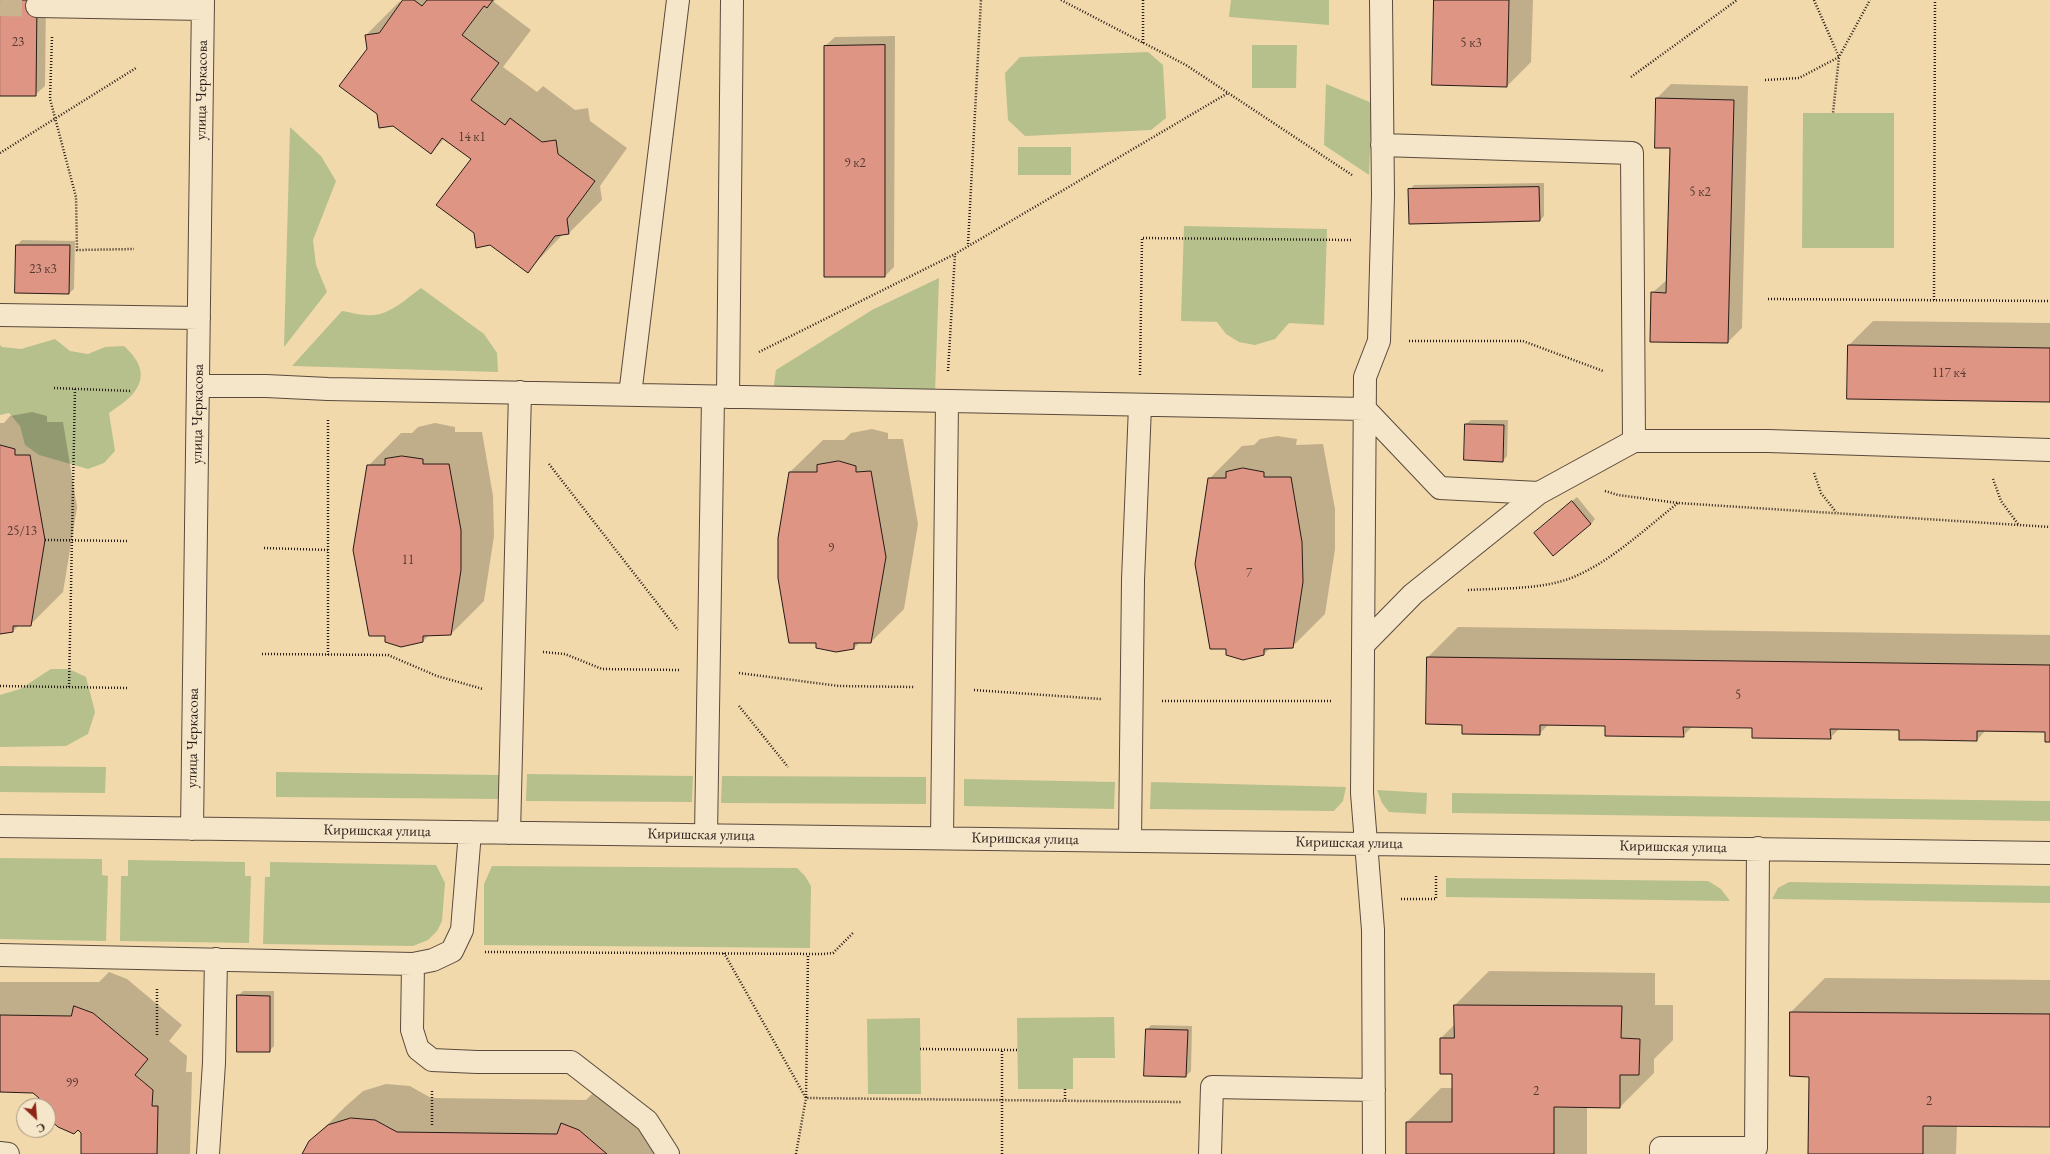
<!DOCTYPE html>
<html>
<head>
<meta charset="utf-8">
<style>
	body { margin:0 }
	#map { position:relative; width:2050px; height:1154px; overflow:hidden; background:#f1d9ac; font-family:"EB Garamond",serif }
	canvas { display:block }
	.north { position:absolute; left:16px; top:1098px; width:40px; height:40px; box-sizing:border-box; background:#f6e6c9; border:1px solid #a39582; border-radius:50%; rotate:154deg; font-size:11px; font-weight:700; line-height:16px; text-align:center; color:#271b17 }
	.north::after { content:''; display:block; margin:auto; width:14px; height:18px; background:#8f2418; clip-path:polygon(50% 0,100% 100%,50% 72%,0 100%) }
</style>
</head>
<body>
<div id="map">
<canvas width="2050" height="1154"></canvas>
<div class="north">С</div>
</div>
<script>
const c = document.querySelector('canvas').getContext('2d');
c.lineJoin = 'round';
function fill(path, color) {
  c.fillStyle = color;
  c.fill(path, 'evenodd');
}
function stroke(path, color, width, dash) {
  c.strokeStyle = color;
  c.lineWidth = width;
  c.lineCap = dash ? 'butt' : 'round';
  c.setLineDash(dash || []);
  c.stroke(path);
}
function drawText(font, color, halo, rows, align = 'center') {
  c.font = font + ' "EB Garamond",serif';
  c.lineWidth = 3;
  c.setLineDash([]);
  c.textBaseline = 'middle';
  c.strokeStyle = halo;
  c.fillStyle = color;
  for (const [text, x, y, turn = 0] of rows) {
    c.save();
    c.translate(x, y);
    c.rotate((+turn || 0) * Math.PI / 180);
    c.textAlign = isNaN(turn) ? turn : align;
    if (halo) c.strokeText(text, 0, 0);
    c.fillText(text, 0, 0);
    c.restore();
  }
}
const green = new Path2D(`
	M1231,0H1329V25L1229,17Z
	M1252,45H1297L1296,88H1252Z
	M1148,52L1163,65L1166,118L1151,130L1025,136L1008,120L1005,73L1020,57Z
	M1326,84L1372,103L1369,175L1324,145Z
	M1803,113H1894V248H1802Z
	M290,127L321,156L336,181L313,240L316,265L327,292L284,347Z
	M1018,147H1071V175H1018Z
	M1184,226L1327,229L1324,325L1289,323L1275,339L1255,345L1239,342L1226,334L1217,322L1181,321Z
	M939,278L935,393L773,392L776,370L872,310Z
	M421,288L484,334L497,353L498,372L292,366L342,311C350,312 358,315 366,315C387,318 406,299 421,288Z
	M55,339L70,351L88,354L105,347L124,346C137,358 148,373 135,391C129,400 117,407 109,413L115,451L104,463L88,469L39,455L25,445L20,426L9,413L0,415V345L2,347L21,349Z
	M51,669H69L86,677L95,712L88,734L66,746L0,747V695L20,689Z
	M0,766L106,767L105,793L0,792Z
	M276,772L501,775L500,799L276,797Z
	M527,774L693,776L692,802L526,801Z
	M722,776L926,777V804L721,803Z
	M964,779L1115,782L1114,809L964,806Z
	M1151,782L1346,787L1343,801L1334,811L1150,809Z
	M1377,790L1427,793L1426,814L1389,812L1382,803Z
	M1452,793L2050,801V821L1452,813Z
	M0,858L102,859V875L108,876L106,941L0,939Z
	M128,860L245,862V876H251L249,943L120,941L121,876H128Z
	M270,862L436,865L445,883L442,921L437,931L428,940L413,946L263,944L265,877H270Z
	M492,866L797,868L805,876L811,886L810,948L484,945V884Z
	M1446,878L1708,881L1721,889L1730,901L1446,897Z
	M1789,882L2050,886V903L1772,899L1778,888Z
	M1114,1017L1115,1058H1073V1089H1018L1017,1018Z
	M920,1018L921,1094H868L867,1019Z`);
const shadow = new Path2D(`
	M0,0H46L45,86L35,95H0Z
	M405,0H495L494,2L531,30L503,67L537,92L543,86L575,110L588,108L590,121L627,148L600,186L602,200L569,233H564L527,272L472,159L444,139L431,153L369,49L366,35L399,2Z
	M1435,0H1533L1531,62L1507,86Z
	M895,36L894,267L885,276L825,46L835,37Z
	M1671,84L1748,86L1742,328L1728,342L1652,293L1668,279L1671,147L1657,98Z
	M1544,183V216L1540,220L1409,190L1414,185Z
	M22,240L75,241L74,289L69,293L16,292L17,245Z
	M1873,321L2050,323V400L1849,345Z
	M32,412L47,416V422H63L77,507L63,592L30,625H19L13,631L0,633V423H4L10,416Z
	M1471,420H1508L1507,456L1503,461L1466,424Z
	M435,423L455,427V432H482L493,496L494,536L484,601L451,634L429,635L422,642L368,466L401,433H412L418,427Z
	M872,429L888,433V439H903L918,524L904,609L871,642H860L854,648L817,642L790,472L823,440H844L851,433Z
	M1277,436L1297,439L1296,445L1323,444L1335,509V549L1325,614L1292,647H1271L1264,654L1209,479L1242,446L1254,445L1260,439Z
	M1577,497L1595,519L1591,524L1539,529Z
	M1458,627L2050,635V741L2046,731L1986,730L1977,740L1900,729L1840,728L1830,738L1753,727L1693,726L1683,736L1606,725L1549,724L1539,734L1463,724L1428,657Z
	M1489,971L1655,973V1005H1673V1040L1654,1059V1073L1620,1107H1587V1154H1407V1122L1441,1088H1453V1073L1441,1038L1455,1024V1005Z
	M109,972L127,979L182,1025L169,1041L187,1056L186,1072H192L190,1154H82V1133L78,1129L48,1117V1106H40L41,1098L34,1092L0,1091V982H99Z
	M1825,978L2050,980V1126L1957,1125L1956,1154H1809L1810,1076L1791,1075V1012Z
	M243,991H274V1046L269,1051L238,996Z
	M1151,1025L1192,1026L1191,1071L1186,1076L1147,1030Z
	M386,1084L410,1086L431,1098L586,1100L596,1090L668,1142L658,1154H304L310,1142L345,1107L363,1091Z`);
const building = new Path2D(`
	M0,0H37L36,96H0Z
	M403,0H414L422,6L427,0H493L487,8L484,6L462,35L499,63L471,100L505,125L510,118L542,142L556,140L558,154L595,181L567,219L569,234L555,236L528,273L490,245L476,248L474,233L436,205L471,159L442,138L431,154L393,126L379,128L377,114L339,86L367,49L365,35L379,33Z
	M1434,0H1509L1507,87L1432,85Z
	M885,45V277H824V46Z
	M1656,98L1734,100L1728,343L1650,342L1651,292L1666,293L1670,148H1655Z
	M1539,187L1540,221L1409,224L1408,189Z
	M16,245H70L69,294L15,293Z
	M1848,345L2050,348V402L1847,399Z
	M1465,424L1504,425L1503,462L1464,460Z
	M0,445L15,449V455H30L45,540L31,626H13V632L0,634Z
	M402,456L423,459V464H449L461,530V570L451,635L423,636V642L401,647L385,642V636H369L353,550L367,465H385V459Z
	M839,461L856,466V472L871,471L886,557L871,643H854V649L836,652L816,648V643H789L778,578V538L789,472H817V465Z
	M1243,468L1264,472V477H1291L1302,542L1303,582L1293,648L1264,649V655L1243,660L1226,655V649H1210L1195,564L1208,478H1226V472Z
	M1572,501L1591,524L1553,556L1534,533Z
	M1427,657L2050,665V742H2045V732L1977,731V741L1923,740H1899V730L1830,729L1831,739L1752,738V728L1683,727L1684,737L1605,736V726L1540,725V735L1462,734V725L1426,724Z
	M237,995L270,996V1052H237Z
	M1454,1005L1622,1006L1621,1038L1640,1039L1639,1075H1620V1108L1554,1107V1154H1406V1122H1452V1074H1440V1038H1454Z
	M74,1006L93,1013L148,1059L135,1075L153,1090L152,1106H158L157,1154H81V1133L78,1130L74,1134L58,1127L48,1118V1106H39L36,1102L39,1098L33,1093L0,1092V1015L71,1016Z
	M1790,1012L2050,1014V1127L1923,1126V1154H1808L1809,1077L1790,1076Z
	M1146,1029L1188,1030L1186,1077L1144,1076Z
	M351,1118L375,1120L397,1132L557,1134L561,1123L579,1130L607,1154H302L309,1141L328,1125Z`);
const minorTunnel = new Path2D(`
	M0,5L37,6`);
const path = new Path2D(`
	M1061,0L1186,65L1352,175
	M1143,0V43
	M1814,0L1839,57L1833,113
	M52,37L50,99L76,197L77,250L134,249
	M1631,77L1737,0
	M1765,80L1799,78L1839,57L1870,0
	M0,153L136,68
	M968,244L981,0
	M1768,299L2050,301
	M1934,300L1935,0
	M1409,341H1523L1603,371
	M759,352L955,254L1228,93
	M948,371L955,254
	M1140,375L1142,238L1351,240
	M54,388L131,391
	M549,464L678,630
	M1814,473L1821,493L1836,512
	M1993,479L2001,501L2018,524
	M1605,491L1618,495L1678,503L2050,527
	M45,540L129,541
	M264,548L328,550
	M1468,590C1503,588 1544,590 1576,576C1614,559 1646,528 1678,503
	M543,652L565,654L602,669L679,670
	M262,654L388,655L437,676L483,689
	M328,655V419
	M739,673L839,686L914,687
	M0,686L128,688
	M69,687L75,389
	M974,690L1101,699
	M1162,701H1333
	M739,706L788,767
	M1401,899H1436V876
	M485,952L823,954L833,953L853,933
	M724,953L806,1098L1182,1102
	M157,1035V988
	M920,1049L1018,1050
	M1065,1089V1101
	M432,1125V1090
	M796,1154L806,1098L808,954
	M1002,1154V1050`);
const minor = new Path2D(`
	M37,6L203,9
	M1382,145L1632,153L1634,441H1768L2050,450
	M0,315L199,318
	M198,386H266L328,389L1365,409L1440,488L1539,493
	M630,395L678,0
	M728,397L732,0
	M1364,644L1413,594L1539,493L1634,441
	M0,826L2050,853
	M192,829L203,0
	M509,833L520,392
	M706,835L713,397
	M942,838L947,402
	M1130,840L1133,580L1140,406
	M0,955L413,964L433,960L452,951L462,930L470,832
	M413,964L412,1030L418,1049L432,1060L477,1062H571L647,1121L668,1154
	M0,1153L8,1154
	M208,1154L214,1063L216,959
	M1210,1154L1212,1087L1374,1090
	M1374,1154L1373,930L1362,793L1365,377L1379,341L1383,195L1381,0
	M1661,1154V1148H1756L1758,848`);
const numberNames = [
	["23",18,42],
	["5 к3",1471,43],
	["14 к1",472,137],
	["9 к2",855,163],
	["5 к2",1700,192],
	["23 к3",43,269],
	["117 к4",1949,373],
	["25/13",22,531],
	["9",831,548],
	["11",408,560],
	["7",1249,573],
	["5",1738,695],
	["99",72,1083],
	["2",1536,1091],
	["2",1929,1101]
];
const streetNames = [
	["улица Черкасова",202,90,-89],
	["улица Черкасова",198,414,-89],
	["улица Черкасова",193,738,-89],
	["Киришская улица",377,831,1],
	["Киришская улица",701,835,1],
	["Киришская улица",1025,839,1],
	["Киришская улица",1349,843,1],
	["Киришская улица",1673,847,1]
];
fill(green, '#b6c08c');
fill(shadow, '#0003');
fill(building, '#de9584');
stroke(building, '#271b17', 1);
stroke(minorTunnel, '#c9b38e', 22, [22, 11]);
stroke(minor, '#5a4a3c', 24);
stroke(path, '#271b17', 2.5, [1, 2]);
stroke(minor, '#f6e6c9', 22);
drawText('13px', '#553a32', null, numberNames);
drawText('15px', '#271b17', '#f6e6c9', streetNames);
</script>
</body>
</html>
